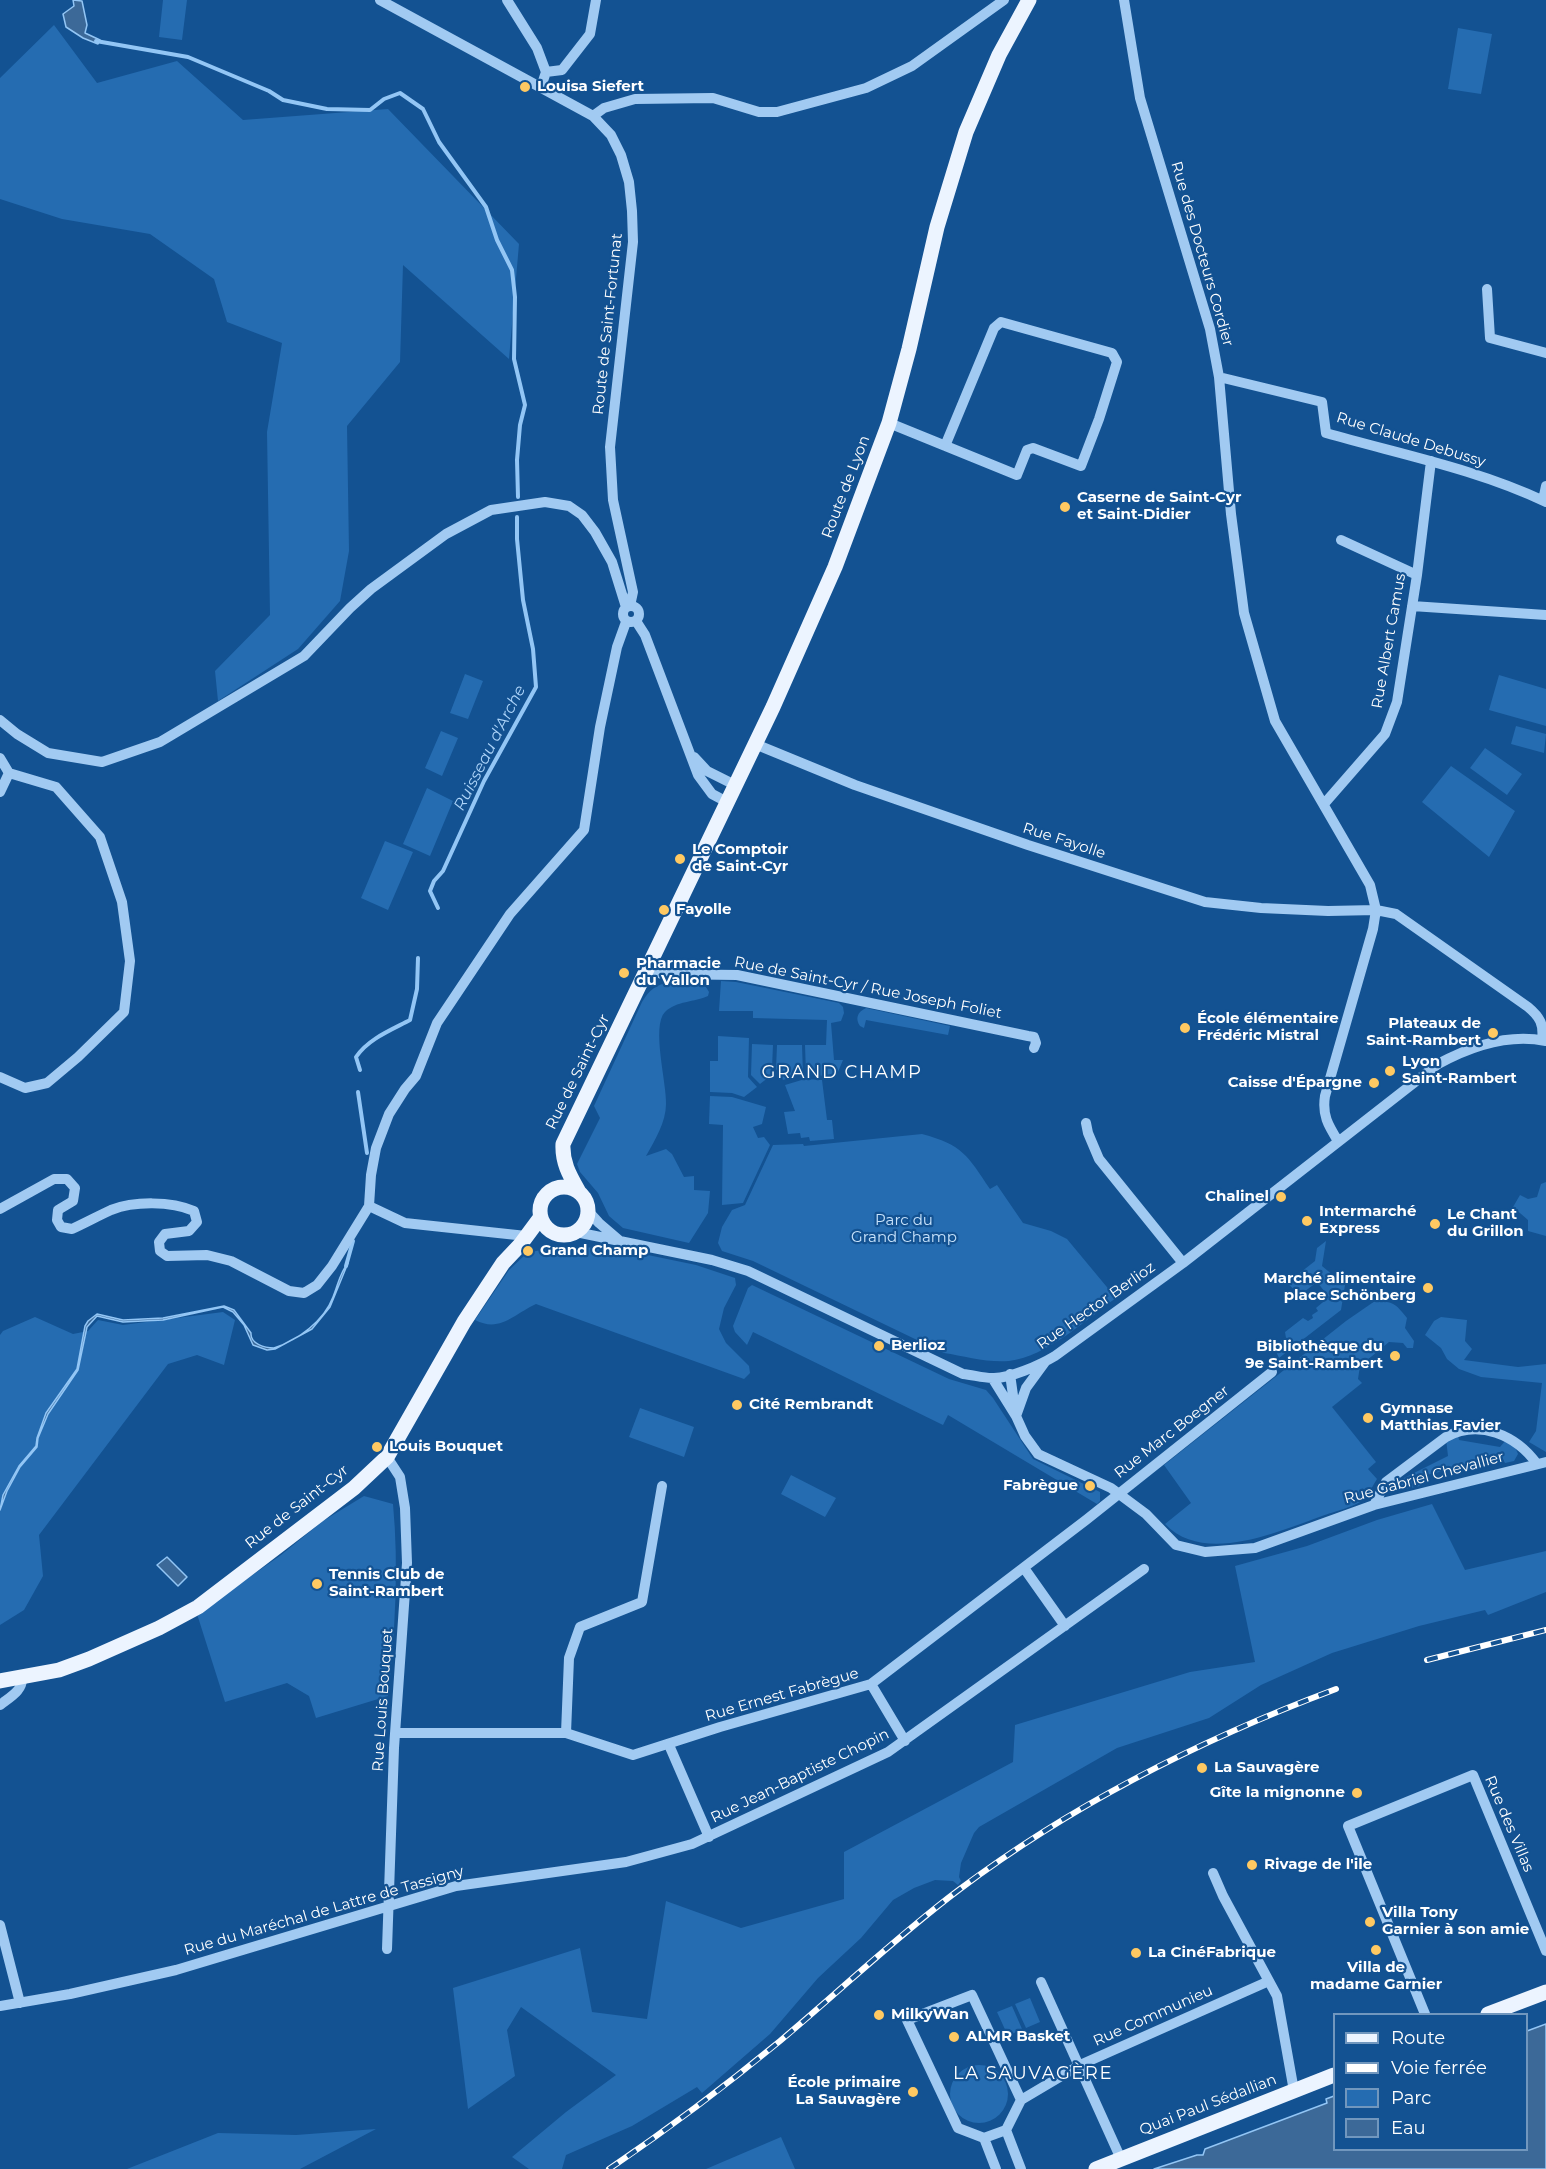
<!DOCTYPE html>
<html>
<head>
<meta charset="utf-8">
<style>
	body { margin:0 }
	#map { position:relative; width:1546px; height:2169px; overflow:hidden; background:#135292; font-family:Montserrat,sans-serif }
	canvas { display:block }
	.legend { position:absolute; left:1333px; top:2013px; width:195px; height:138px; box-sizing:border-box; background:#135292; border:2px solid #7197be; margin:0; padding:8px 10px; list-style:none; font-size:18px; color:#fff }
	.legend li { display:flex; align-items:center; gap:12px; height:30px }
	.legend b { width:30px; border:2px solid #7197be }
</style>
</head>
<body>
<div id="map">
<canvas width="1546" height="2169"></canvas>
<ul class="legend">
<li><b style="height:8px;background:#ecf4ff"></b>Route</li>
<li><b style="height:8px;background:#fff"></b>Voie ferrée</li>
<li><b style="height:16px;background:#256cb1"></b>Parc</li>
<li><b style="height:16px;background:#3c6998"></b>Eau</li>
</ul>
</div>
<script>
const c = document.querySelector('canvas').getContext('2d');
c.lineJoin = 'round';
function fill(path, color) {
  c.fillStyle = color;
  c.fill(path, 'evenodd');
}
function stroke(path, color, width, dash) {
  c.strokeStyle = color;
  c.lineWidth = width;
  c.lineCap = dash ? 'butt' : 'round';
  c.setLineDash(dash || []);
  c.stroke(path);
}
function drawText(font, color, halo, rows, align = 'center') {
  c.font = font + ' Montserrat,sans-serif';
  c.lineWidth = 4.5;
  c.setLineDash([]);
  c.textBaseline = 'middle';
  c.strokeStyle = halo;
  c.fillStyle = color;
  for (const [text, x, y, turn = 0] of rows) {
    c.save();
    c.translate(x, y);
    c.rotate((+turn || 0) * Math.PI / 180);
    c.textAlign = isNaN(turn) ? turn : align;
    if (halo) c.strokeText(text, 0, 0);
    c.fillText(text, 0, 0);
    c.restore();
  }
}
const green = new Path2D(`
	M163,0H187L182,40L159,37Z
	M54,25L97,83L177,61L243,120L388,109L519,244L509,359L403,265L400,362L347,426L349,551L340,601L298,649L218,701L215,671L270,615L267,432L282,343L227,322L214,279L150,234L62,219L0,199V78Z
	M1458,28L1492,34L1481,94L1448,89Z
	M465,674L483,681L468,719L450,713Z
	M1499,675L1546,689V726L1489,710Z
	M1516,726L1546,734L1544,753L1511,744Z
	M441,731L458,738L442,776L425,768Z
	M1485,748L1522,774L1507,795L1470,768Z
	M1451,766L1515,811L1489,857L1422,802Z
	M427,788L453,801L430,856L403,844Z
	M385,841L413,852L388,910L361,898Z
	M721,981L736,982L839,1003L843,1007L844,1013L841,1021L831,1023L834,1060H843L838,1072L825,1076L806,1074L805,1045H826L827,1020L753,1018V1011H719Z
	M670,982H703L709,992L708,996C695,1002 676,1001 665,1012C651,1026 667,1084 666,1104C666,1122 655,1140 646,1156L666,1149L672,1154L684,1177L694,1176V1190L710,1191L708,1213L689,1243L623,1228L609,1216L598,1193L580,1172L577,1164L600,1118L594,1106L642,1002C650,989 656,985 670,982Z
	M866,1008L950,1026L948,1035L866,1020L864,1028L860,1026C855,1019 857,1012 866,1008Z
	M718,1036L749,1038L748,1077L757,1087L744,1097L732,1093L710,1092V1061H718Z
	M752,1044L773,1045L772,1068L774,1073L760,1084L751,1075Z
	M777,1045H802L803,1074L783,1080L776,1069Z
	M805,1079L822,1080L827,1120H832L834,1139L810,1141L809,1137L801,1138L800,1133L788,1134L784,1112L795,1111L785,1085Z
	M710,1096L732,1097L766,1107L762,1124L753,1127L758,1138L764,1137L770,1145L743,1203L722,1205L723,1125L709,1124Z
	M922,1134C963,1145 967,1155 990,1189L997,1185L1023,1223L1051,1231L1067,1239L1116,1298C1087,1319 1046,1357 1009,1361C988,1363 964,1356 944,1353L753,1261L722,1251L718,1243L722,1227L732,1210L745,1205L773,1145L803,1144L804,1146Z
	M1546,1182V1236L1528,1231V1220L1513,1207L1520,1195L1528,1199L1537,1197L1541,1184Z
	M1326,1241L1322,1266L1345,1285L1341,1310L1279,1358L1273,1345L1286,1338L1285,1332L1303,1318L1308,1321L1313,1318L1312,1315L1318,1311L1316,1308L1329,1297L1317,1282L1300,1295L1287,1283L1315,1261L1317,1248Z
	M559,1246L619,1249L696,1265L735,1278L736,1285L724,1308L719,1329L726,1343L749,1366L750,1373L744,1379L536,1304C514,1314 500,1333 475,1320L509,1270L527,1253Z
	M752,1285L949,1379L986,1390L993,1398L1033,1459L1100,1492V1501L1097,1504L948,1415L943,1425L753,1332L747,1345L735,1332L733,1326L748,1288Z
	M1375,1301C1394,1302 1395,1303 1407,1318L1405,1328L1414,1341L1413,1348H1407L1403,1343L1389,1342L1360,1366L1358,1379L1362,1383L1332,1407L1376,1462L1368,1469L1377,1479C1373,1485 1369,1494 1364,1499C1358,1506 1332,1512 1322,1516C1277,1532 1204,1565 1165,1524L1191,1503L1164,1465L1346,1321Z
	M223,1312L235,1320L224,1365L197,1355L168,1364L39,1535L43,1576L24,1610L0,1625V1335L3,1331L35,1317L73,1334L88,1331L98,1320L123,1325Z
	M1441,1317L1467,1320L1465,1341L1472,1349L1464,1360L1518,1367L1546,1364V1452L1529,1442L1536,1431L1542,1383L1481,1377L1459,1369L1447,1359L1441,1348L1425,1335L1434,1321Z
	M640,1408L694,1427L684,1457L629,1437Z
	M1458,1434L1459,1440L1500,1447L1506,1440L1515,1447L1518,1454L1514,1461L1505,1463L1502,1457L1418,1477L1420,1486L1386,1493L1390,1485L1448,1456L1446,1439Z
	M791,1475L836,1498L825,1517L781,1494Z
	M364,1496L393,1504C399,1567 395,1633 388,1696L316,1718L309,1696L287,1683L225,1702L197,1614L281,1555L323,1521Z
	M1432,1504L1465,1570L1546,1551V1592L1488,1615L1485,1610L1419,1626L1332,1653L1261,1685L1209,1718L1117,1748L979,1827L974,1833L961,1863L959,1877L961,1881L958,1885L953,1881L935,1880L914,1888L893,1900L861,1938L818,1978L770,2034L702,2093L697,2087L632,2126L566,2155L562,2169H529L512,2157L566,2112L616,2075L521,2007L507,2030L515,2076L468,2109L453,1988L580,1948L592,2012L647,2019L666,1901L741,1928L844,1899V1852L1013,1762L1015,1725L1190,1672L1255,1662L1235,1566L1307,1546L1377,1520Z
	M1030,1998L1040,2022L1026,2028L1015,2004Z
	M1012,2006L1022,2029L1008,2036L997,2012Z
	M950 2094a29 29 0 1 1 58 0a29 29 0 1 1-58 0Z
	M376,2129L300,2169H127L218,2133L296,2135Z
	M781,2137L795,2169H706Z`);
const water = new Path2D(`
	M73,0L82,1L87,25L85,33L100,40L98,44L83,38L66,27L63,14L74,6Z
	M348,1263L330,1307L312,1329L275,1349L267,1350L253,1345L244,1325L233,1312L223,1307L163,1320L123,1322L97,1316L87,1327L78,1370L48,1414L38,1438L37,1447L20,1467L7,1491L0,1510L3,1495L19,1466L36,1446L37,1438L46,1413L77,1369L85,1326L88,1321L97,1314L123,1320L163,1318L224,1306L234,1310L251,1333C250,1344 265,1348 274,1348C298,1340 324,1321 333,1297C338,1285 340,1272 348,1263Z
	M167,1557L187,1577L178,1586L157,1565Z
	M1546,2024V2169H1154L1197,2155H1203L1205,2149L1327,2103L1326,2099L1334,2096V2150H1526L1527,2031Z`);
const stream = new Path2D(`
	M96,41L188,57L269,91L283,100L327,109L370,110L384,99L400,93L423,109L439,142L486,207L497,240L512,270L515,297L514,359L525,405L520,425L517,460L518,497
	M438,908L430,891L434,881L443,871L484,781L536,687L533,649L523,600L517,539V517
	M360,1070L356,1057C368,1039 391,1030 410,1020L417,989L418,958
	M358,1092L367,1153
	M346,1266L353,1241`);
const minor = new Path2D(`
	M380,0L593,116L611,135L621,155L629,182L632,211L633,242L610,447L613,500L633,592L630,606
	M507,0L537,48L546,72L541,87
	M1124,0L1140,98L1210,329L1219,377L1231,514L1244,613L1275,721L1370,885L1376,910L1373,929L1325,1096C1322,1115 1328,1125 1338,1141
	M546,72L562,70L590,34L596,0
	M593,116L604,108L635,99L713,98L759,112H777L866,88L912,66L1004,0
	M1487,289L1490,338L1546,353
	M1219,377L1322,402L1326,433C1399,454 1477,469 1546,502
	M889,423L1017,475L1027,450L1033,448L1081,466L1099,419L1117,362L1112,353L1001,322L994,328L945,446
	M1543,500L1546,486
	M1341,540L1417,575
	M623 614a8 8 0 1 1 16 0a8 8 0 1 1-16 0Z
	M1412,606L1546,615
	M636,621L645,635L698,775L712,794L727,802
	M0,720L17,734L48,753L102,762L160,742L304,656L350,608L371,589L446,534L491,510L545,502L569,506L582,515L595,532L612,562L626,607
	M755,744L855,785L1028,845L1205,902L1261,908L1328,911L1376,910L1396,914L1528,1007C1540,1017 1544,1024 1542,1040
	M694,757L707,771L735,785
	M0,758L9,773L56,787L100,837L122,902L130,961L124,1012L78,1057L47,1083L25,1088L0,1077
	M0,792L9,773
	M1324,804L1385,734L1397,702L1417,575L1431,461
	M649,970L662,974L737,975L1028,1036L1034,1037L1036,1043L1034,1048
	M1086,1123L1088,1133L1099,1159L1183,1263
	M369,1206L405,1223L526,1236
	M0,1209L54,1179H67L75,1188L73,1201L58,1210L57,1220L61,1227L72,1229C85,1223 98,1216 111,1210C134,1201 171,1201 194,1211L197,1222L189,1231L165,1234L159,1242L160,1251L167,1256L207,1255L231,1261L289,1291L304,1293L317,1285L332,1266L369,1206L371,1175L376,1148L389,1114L405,1089L416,1076L437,1023L510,914L584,830L600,727L617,647L626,622
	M588,1211L599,1223L620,1241
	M576,1232L712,1260L748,1271L963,1374C973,1375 983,1378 992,1378C1009,1379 1040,1365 1055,1356L1183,1263L1438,1064C1471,1046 1508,1033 1546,1041
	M1010,1374L1015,1410
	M993,1379L1016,1416L1025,1436L1038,1454L1111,1488L1146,1514L1176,1545L1205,1552L1255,1548L1374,1505L1546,1462
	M1016,1416L1026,1388L1045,1362
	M1374,1505L1386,1482L1446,1437C1479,1419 1516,1435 1537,1464
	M1024,1568L1065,1626
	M871,1684L905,1741
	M0,1705C10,1697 23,1691 22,1677
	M395,1733H566L633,1755L720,1727L871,1684L1086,1520L1272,1372
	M566,1733L569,1658L580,1627L642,1602L662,1486
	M669,1745L709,1837
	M1213,1873L1223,1896L1277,1996L1294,2091
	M0,1925L20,2003
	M387,1949L394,1748L407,1563L405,1508L400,1477L387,1457
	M1041,1982L1121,2159
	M972,1995L1021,2100L1006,2130L984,2138L958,2128L907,2020Z
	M0,2006L70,1994L176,1970L456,1886L626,1862L692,1844L888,1752L1144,1569
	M1425,2014L1348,1826L1473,1775L1546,1951
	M1021,2100L1080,2065L1269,1981
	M1006,2130L1021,2169
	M984,2138L996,2169`);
const major = new Path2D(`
	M540 1211a24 24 0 1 1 48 0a24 24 0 1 1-48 0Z
	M579,1192C570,1176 562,1163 563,1144L773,707L835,567L889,423L909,349L937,227L966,132L999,55L1029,0
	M0,1681L59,1670L89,1659L159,1628L198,1607L354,1488L387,1457L464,1322L503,1263L520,1245L540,1218
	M1488,2014L1546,1992
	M1096,2169L1334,2075`);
const rail = new Path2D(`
	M1427,1660L1546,1630
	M609,2169C668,2129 724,2087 780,2041C840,1991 897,1936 960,1889C1075,1803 1202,1739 1336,1689`);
const markers = [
	[525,87,6,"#ffc962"],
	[1065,507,6,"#ffc962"],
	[680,859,6,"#ffc962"],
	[664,910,6,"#ffc962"],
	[624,973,6,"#ffc962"],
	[1185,1028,6,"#ffc962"],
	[1493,1033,6,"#ffc962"],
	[1390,1071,6,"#ffc962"],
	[1374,1083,6,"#ffc962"],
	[1281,1197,6,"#ffc962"],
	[1307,1221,6,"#ffc962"],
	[1435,1224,6,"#ffc962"],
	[528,1251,6,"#ffc962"],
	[1428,1288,6,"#ffc962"],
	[879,1346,6,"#ffc962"],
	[1395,1356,6,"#ffc962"],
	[737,1405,6,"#ffc962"],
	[1368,1418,6,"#ffc962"],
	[377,1447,6,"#ffc962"],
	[1090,1486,6,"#ffc962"],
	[317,1584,6,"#ffc962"],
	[1202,1768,6,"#ffc962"],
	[1357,1793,6,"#ffc962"],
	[1252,1865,6,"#ffc962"],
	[1370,1922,6,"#ffc962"],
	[1376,1950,6,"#ffc962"],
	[1136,1953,6,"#ffc962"],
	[879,2015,6,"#ffc962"],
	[954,2037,6,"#ffc962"],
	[913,2092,6,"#ffc962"]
];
const poiNames = [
	["Louisa Siefert",537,87],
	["Caserne de Saint-Cyr",1077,498],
	["et Saint-Didier",1077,515],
	["Le Comptoir",692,850],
	["de Saint-Cyr",692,867],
	["Fayolle",676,910],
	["Pharmacie",636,964],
	["du Vallon",636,981],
	["École élémentaire",1197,1019],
	["Frédéric Mistral",1197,1036],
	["Plateaux de",1481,1024,"right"],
	["Saint-Rambert",1481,1041,"right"],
	["Lyon",1402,1062],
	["Saint-Rambert",1402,1079],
	["Caisse d'Épargne",1362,1083,"right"],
	["Chalinel",1269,1197,"right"],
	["Intermarché",1319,1212],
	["Express",1319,1229],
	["Le Chant",1447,1215],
	["du Grillon",1447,1232],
	["Grand Champ",540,1251],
	["Marché alimentaire",1416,1279,"right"],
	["place Schönberg",1416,1296,"right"],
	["Berlioz",891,1346],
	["Bibliothèque du",1383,1347,"right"],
	["9e Saint-Rambert",1383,1364,"right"],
	["Cité Rembrandt",749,1405],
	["Gymnase",1380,1409],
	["Matthias Favier",1380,1426],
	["Louis Bouquet",389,1447],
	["Fabrègue",1078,1486,"right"],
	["Tennis Club de",329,1575],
	["Saint-Rambert",329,1592],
	["La Sauvagère",1214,1768],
	["Gîte la mignonne",1345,1793,"right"],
	["Rivage de l'ile",1264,1865],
	["Villa Tony",1382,1913],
	["Garnier à son amie",1382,1930],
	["La CinéFabrique",1148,1953],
	["Villa de",1376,1968,"center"],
	["madame Garnier",1376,1985,"center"],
	["MilkyWan",891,2015],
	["ALMR Basket",966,2037],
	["École primaire",901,2083,"right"],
	["La Sauvagère",901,2100,"right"]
];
const streetNames = [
	["Rue des Docteurs Cordier",1202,254,74],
	["Route de Saint-Fortunat",608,324,-84],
	["Rue Claude Debussy",1411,440,17],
	["Route de Lyon",846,487,-69],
	["Rue Albert Camus",1389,641,-80],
	["Rue Fayolle",1064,841,18],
	["Rue de Saint-Cyr / Rue Joseph Foliet",868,988,11],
	["Rue de Saint-Cyr",578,1072,-64],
	["Rue Hector Berlioz",1096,1306,-35],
	["Rue Marc Boegner",1172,1432,-38],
	["Rue Gabriel Chevallier",1424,1478,-15],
	["Rue de Saint-Cyr",297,1507,-38],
	["Rue Ernest Fabrègue",782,1695,-16],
	["Rue Louis Bouquet",383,1700,-86],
	["Rue Jean-Baptiste Chopin",800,1776,-26],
	["Rue des Villas",1509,1824,67],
	["Rue du Maréchal de Lattre de Tassigny",324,1911,-16],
	["Rue Communieu",1153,2016,-24],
	["Quai Paul Sédallian",1208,2105,-21]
];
const parkNames = [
	["Parc du",904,1221],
	["Grand Champ",904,1238]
];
const waterNames = [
	["Ruisseau d'Arche",490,748,-63]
];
const quarterNames = [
	["GRAND CHAMP",842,1073],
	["LA SAUVAGÈRE",1033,2074]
];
fill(green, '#256cb1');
fill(water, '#3c6998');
stroke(water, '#93c6f5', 1.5);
stroke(stream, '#93c6f5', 4);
stroke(minor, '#a1caf2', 10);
stroke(major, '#ecf4ff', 15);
stroke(rail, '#fff', 6);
stroke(rail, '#135292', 4, [11]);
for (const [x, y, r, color] of markers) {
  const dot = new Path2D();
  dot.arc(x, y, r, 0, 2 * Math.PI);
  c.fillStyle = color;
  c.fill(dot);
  stroke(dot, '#135292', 2);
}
drawText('bold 15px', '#fff', '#135292', poiNames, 'left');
drawText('15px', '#fff', '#135292', streetNames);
drawText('15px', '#c8e3fc', '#135292', parkNames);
drawText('italic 16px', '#add4f9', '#135292', waterNames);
c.letterSpacing = '1.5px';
drawText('18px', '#fff', '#135292', quarterNames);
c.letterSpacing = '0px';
</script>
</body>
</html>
